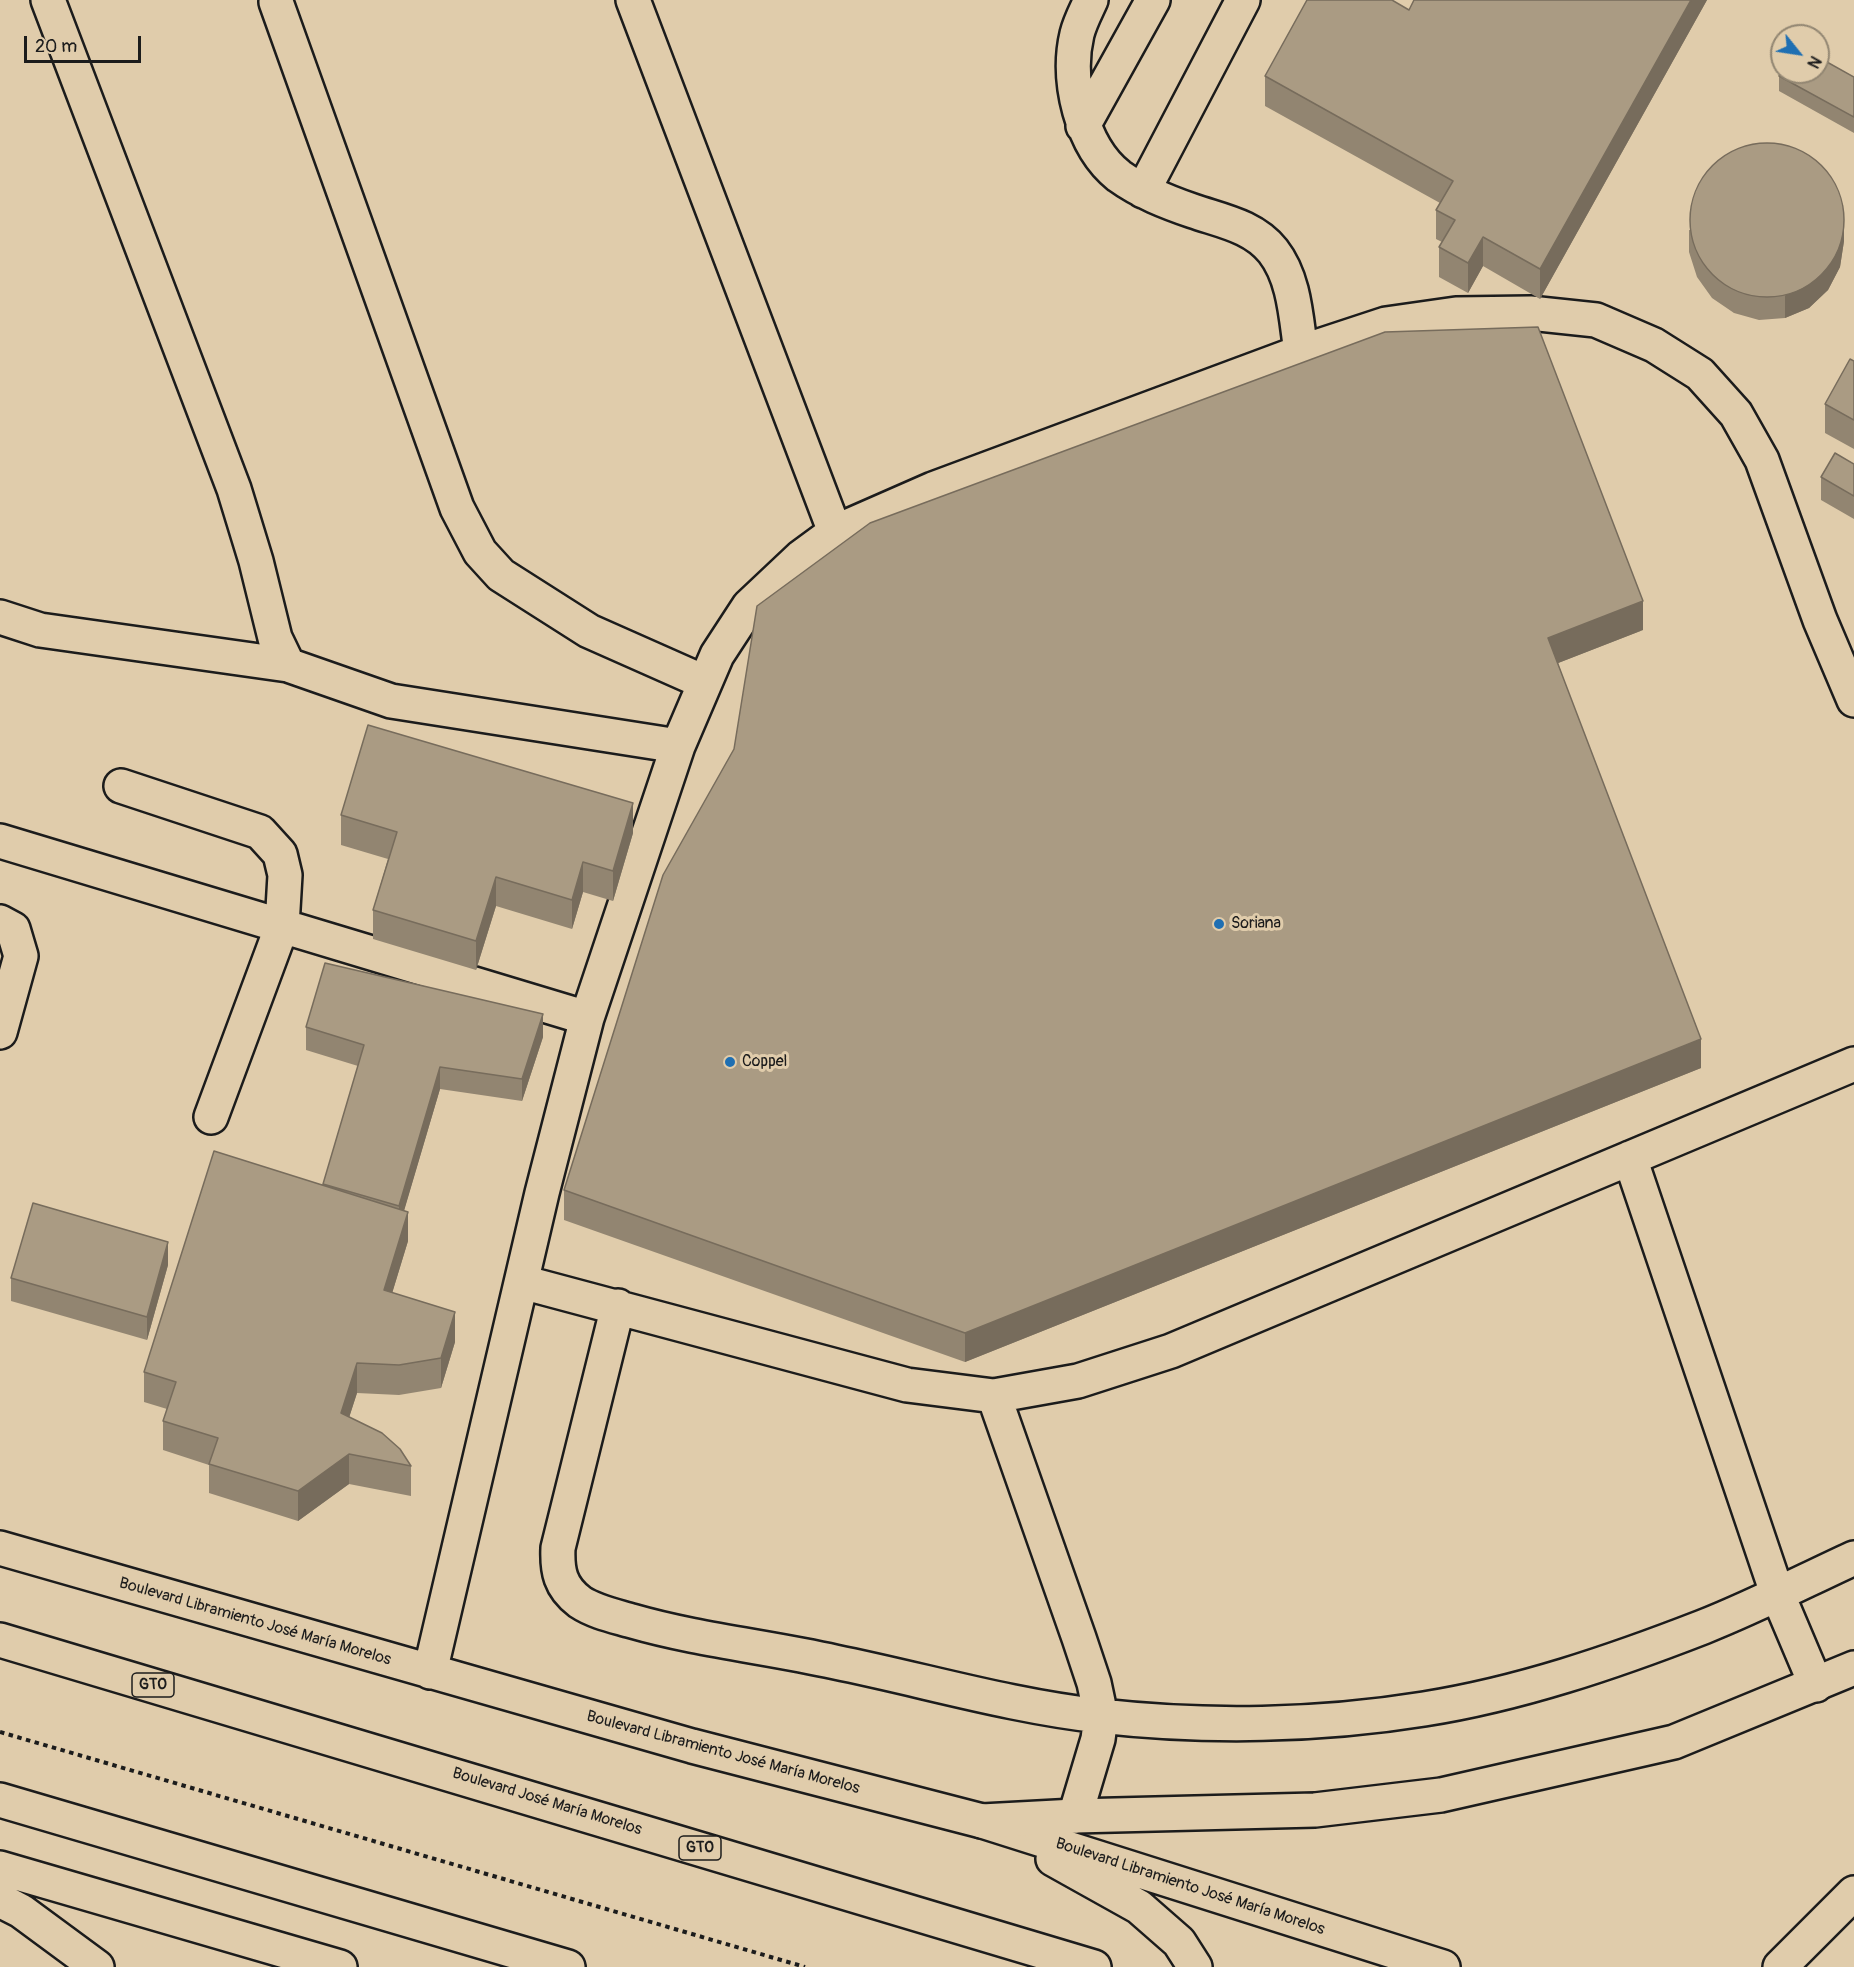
<!DOCTYPE html>
<html>
<head>
<meta charset="utf-8">
<style>
	body { margin:0 }
	#map { position:relative; width:1854px; height:1967px; overflow:hidden; background:#e0ccab; font-family:Pangolin,sans-serif }
	canvas { display:block }
	.north { position:absolute; left:1770px; top:24px; width:60px; height:60px; box-sizing:border-box; background:#e0ccab; border:2px solid #928672; border-radius:50%; rotate:120deg; font-size:16px; font-weight:700; line-height:24px; text-align:center; color:#1c1c1c }
	.north::after { content:''; display:block; margin:auto; width:21px; height:27px; background:#1f6fb2; clip-path:polygon(50% 0,100% 100%,50% 72%,0 100%) }
	.scale { position:absolute; left:24px; top:36px; width:117px; height:27px; box-sizing:border-box; border:3px solid #1c1c1c; border-top:0; padding-left:8px; font-size:18px; line-height:21px; white-space:nowrap; color:#1c1c1c; -webkit-text-stroke:4px #e0ccab; paint-order:stroke }
</style>
</head>
<body>
<div id="map">
<canvas width="1854" height="1967"></canvas>
<div class="north">N</div>
<div class="scale">20 m</div>
</div>
<script>
const c = document.querySelector('canvas').getContext('2d');
c.lineJoin = 'round';
function stroke(path, color, width, dash) {
  c.strokeStyle = color;
  c.lineWidth = width;
  c.lineCap = dash ? 'butt' : 'round';
  c.setLineDash(dash || []);
  c.stroke(path);
}
function fill(path, color) {
  c.fillStyle = color;
  c.fill(path, 'evenodd');
}
function drawText(font, color, halo, rows, align = 'center') {
  c.font = font + ' Pangolin,sans-serif';
  c.lineWidth = 6;
  c.setLineDash([]);
  c.textBaseline = 'middle';
  c.strokeStyle = halo;
  c.fillStyle = color;
  for (const [text, x, y, turn = 0] of rows) {
    c.save();
    c.translate(x, y);
    c.rotate((+turn || 0) * Math.PI / 180);
    c.textAlign = isNaN(turn) ? turn : align;
    if (halo) c.strokeText(text, 0, 0);
    c.fillText(text, 0, 0);
    c.restore();
  }
}
const path = new Path2D(`
	M0,1732L805,1967`);
const minor = new Path2D(`
	M48,0L234,489L256,561L275,638L288,665L391,701L678,746
	M633,0L835,532
	M1091,0C1086,11 1080,22 1077,34C1066,80 1081,146 1119,176C1141,192 1167,202 1193,211C1222,221 1253,226 1273,251C1295,279 1296,319 1301,352
	M276,2L457,508L480,552L501,575L589,631L704,682
	M1083,126L1153,0
	M1143,191L1243,0
	M0,617L40,630L288,665
	M121,786L260,832L280,854L285,875L282,926L211,1117
	M0,841L587,1018
	M0,922L13,929L21,956L0,1032
	M1630,1158L1777,1593L1816,1685
	M522,1282L907,1385L994,1396L1078,1381L1171,1351L1854,1064
	M618,1306L558,1548C557,1571 560,1587 580,1602C595,1612 615,1616 632,1621C698,1640 768,1647 835,1662C924,1680 1010,1706 1100,1716C1206,1728 1319,1726 1424,1709C1519,1694 1613,1662 1703,1627C1754,1607 1804,1581 1854,1558
	M994,1396L1079,1638L1094,1683L1101,1716L1098,1739L1075,1816
	M0,1548L692,1746L982,1821L1443,1967
	M430,1672L542,1193L587,1018L678,746L717,655L749,606L801,557L835,532L933,489L1301,352L1386,324L1456,314L1530,313L1596,320L1654,345L1700,374L1736,414L1762,460L1820,620L1854,700
	M1053,1859L1139,1907L1179,1942L1195,1967
	M0,1868L340,1967
	M0,1900L21,1911L97,1967`);
const major = new Path2D(`
	M0,1640L1094,1967
	M0,1800L568,1967
	M982,1821L1075,1816L1315,1810L1441,1795L1674,1742L1854,1668
	M1780,1967L1854,1893`);
const wall = new Path2D(`
	M1707,0L1540,299L1483,266L1468,293L1439,277V247L1442,242L1436,239V210L1440,203L1265,106V76L1409,10Z
	M1779,76L1854,77V133L1779,91Z
	M1689,230L1844,241L1840,267L1828,290L1809,308L1785,318L1759,320L1734,313L1712,298L1697,277L1689,252Z
	M1854,361V449L1825,433V404Z
	M1854,464V519L1821,500V477Z
	M1643,630L1558,663L1701,1068L965,1362L564,1220V1190L663,875Z
	M341,815L633,833L613,901L583,892L572,929L496,906L476,970L373,939V910L388,859L341,845Z
	M306,1027L543,1037L522,1101L440,1089L404,1210L408,1241L392,1293L455,1342L441,1388L399,1395L357,1393L349,1417L411,1466V1496L349,1484L298,1521L209,1493V1465L163,1450V1421L167,1409L144,1402V1372L323,1185L358,1066L306,1050Z
	M168,1265L147,1340L11,1301V1278Z`);
const shadedWall = new Path2D(`
	M1691,0H1707L1540,299V269Z
	M1844,218V241L1840,267L1828,290L1809,308L1785,318V296Z
	M1483,237V266L1468,293V263Z
	M1643,601V630L1548,667V638Z
	M633,803V833L613,901V871Z
	M583,862V892L572,929V900Z
	M496,877V906L476,970V941Z
	M543,1014V1037L522,1101V1079Z
	M1701,1039V1068L965,1362V1333Z
	M440,1067V1089L399,1228V1206Z
	M408,1212V1241L384,1320V1290Z
	M168,1242V1265L147,1340V1317Z
	M455,1312V1342L441,1388V1358Z
	M357,1363V1393L341,1443V1413Z
	M349,1454V1484L298,1521V1491Z`);
const building = new Path2D(`
	M1307,0H1392L1409,10L1414,0H1691L1540,269L1483,237L1468,263L1439,247L1455,220L1436,210L1453,181L1265,76Z
	M1818,57L1854,77V117L1779,76L1782,71L1818,72Z
	M1690 220a77 77 0 1 1 154 0a77 77 0 1 1-154 0Z
	M1538,327L1643,601L1548,638L1701,1039L965,1333L564,1190L663,875L734,749L757,606L870,523L1385,332Z
	M1850,359L1854,361V420L1825,404Z
	M1835,453L1854,464V496L1821,477Z
	M368,725L633,803L613,871L583,862L572,900L496,877L476,941L373,910L397,832L341,815Z
	M325,963L543,1014L522,1079L440,1067L399,1206L323,1184L364,1045L306,1027Z
	M214,1151L408,1212L384,1290L455,1312L441,1358L399,1365L357,1363L341,1413L382,1433L400,1449L411,1466L349,1454L298,1491L209,1464L218,1438L163,1421L176,1382L144,1372Z
	M33,1203L168,1242L147,1317L11,1278Z`);
const markers = [
	[1219,924,6,"#1f6fb2"],
	[730,1062,6,"#1f6fb2"]
];
const shields = [
	[153,1685,42],
	[700,1848,42]
];
const shieldNames = [
	["GTO",153,1685],
	["GTO",700,1848]
];
const poiNames = [
	["Soriana",1231,924],
	["Coppel",742,1062]
];
const streetNames = [
	["Boulevard Libramiento José María Morelos",255,1622,16],
	["Boulevard Libramiento José María Morelos",723,1753,15],
	["Boulevard José María Morelos",547,1802,17],
	["Boulevard Libramiento José María Morelos",1190,1887,18]
];
stroke(minor, '#1c1c1c', 38);
stroke(major, '#1c1c1c', 38);
stroke(path, '#1c1c1c', 4, [4.5, 4.5]);
stroke(minor, '#e0ccab', 33);
stroke(major, '#e0ccab', 33);
fill(wall, '#928571');
fill(shadedWall, '#776c5c');
fill(building, '#aa9b83');
stroke(building, '#776c5c', 1.5);
for (const [x, y, r, color] of markers) {
  const dot = new Path2D();
  dot.arc(x, y, r, 0, 2 * Math.PI);
  c.fillStyle = color;
  c.fill(dot);
  stroke(dot, '#e0ccab', 2);
}
for (const [x, y, w] of shields) {
  const box = new Path2D();
  box.roundRect(x - w / 2, y - 12, w, 24, 4.5);
  c.fillStyle = '#e0ccab';
  c.fill(box);
  stroke(box, '#1c1c1c', 1.5);
}
drawText('bold 15px', '#1c1c1c', null, shieldNames);
drawText('16px', '#1c1c1c', '#e0ccab', poiNames, 'left');
drawText('16px', '#1c1c1c', '#e0ccab', streetNames);
</script>
</body>
</html>
